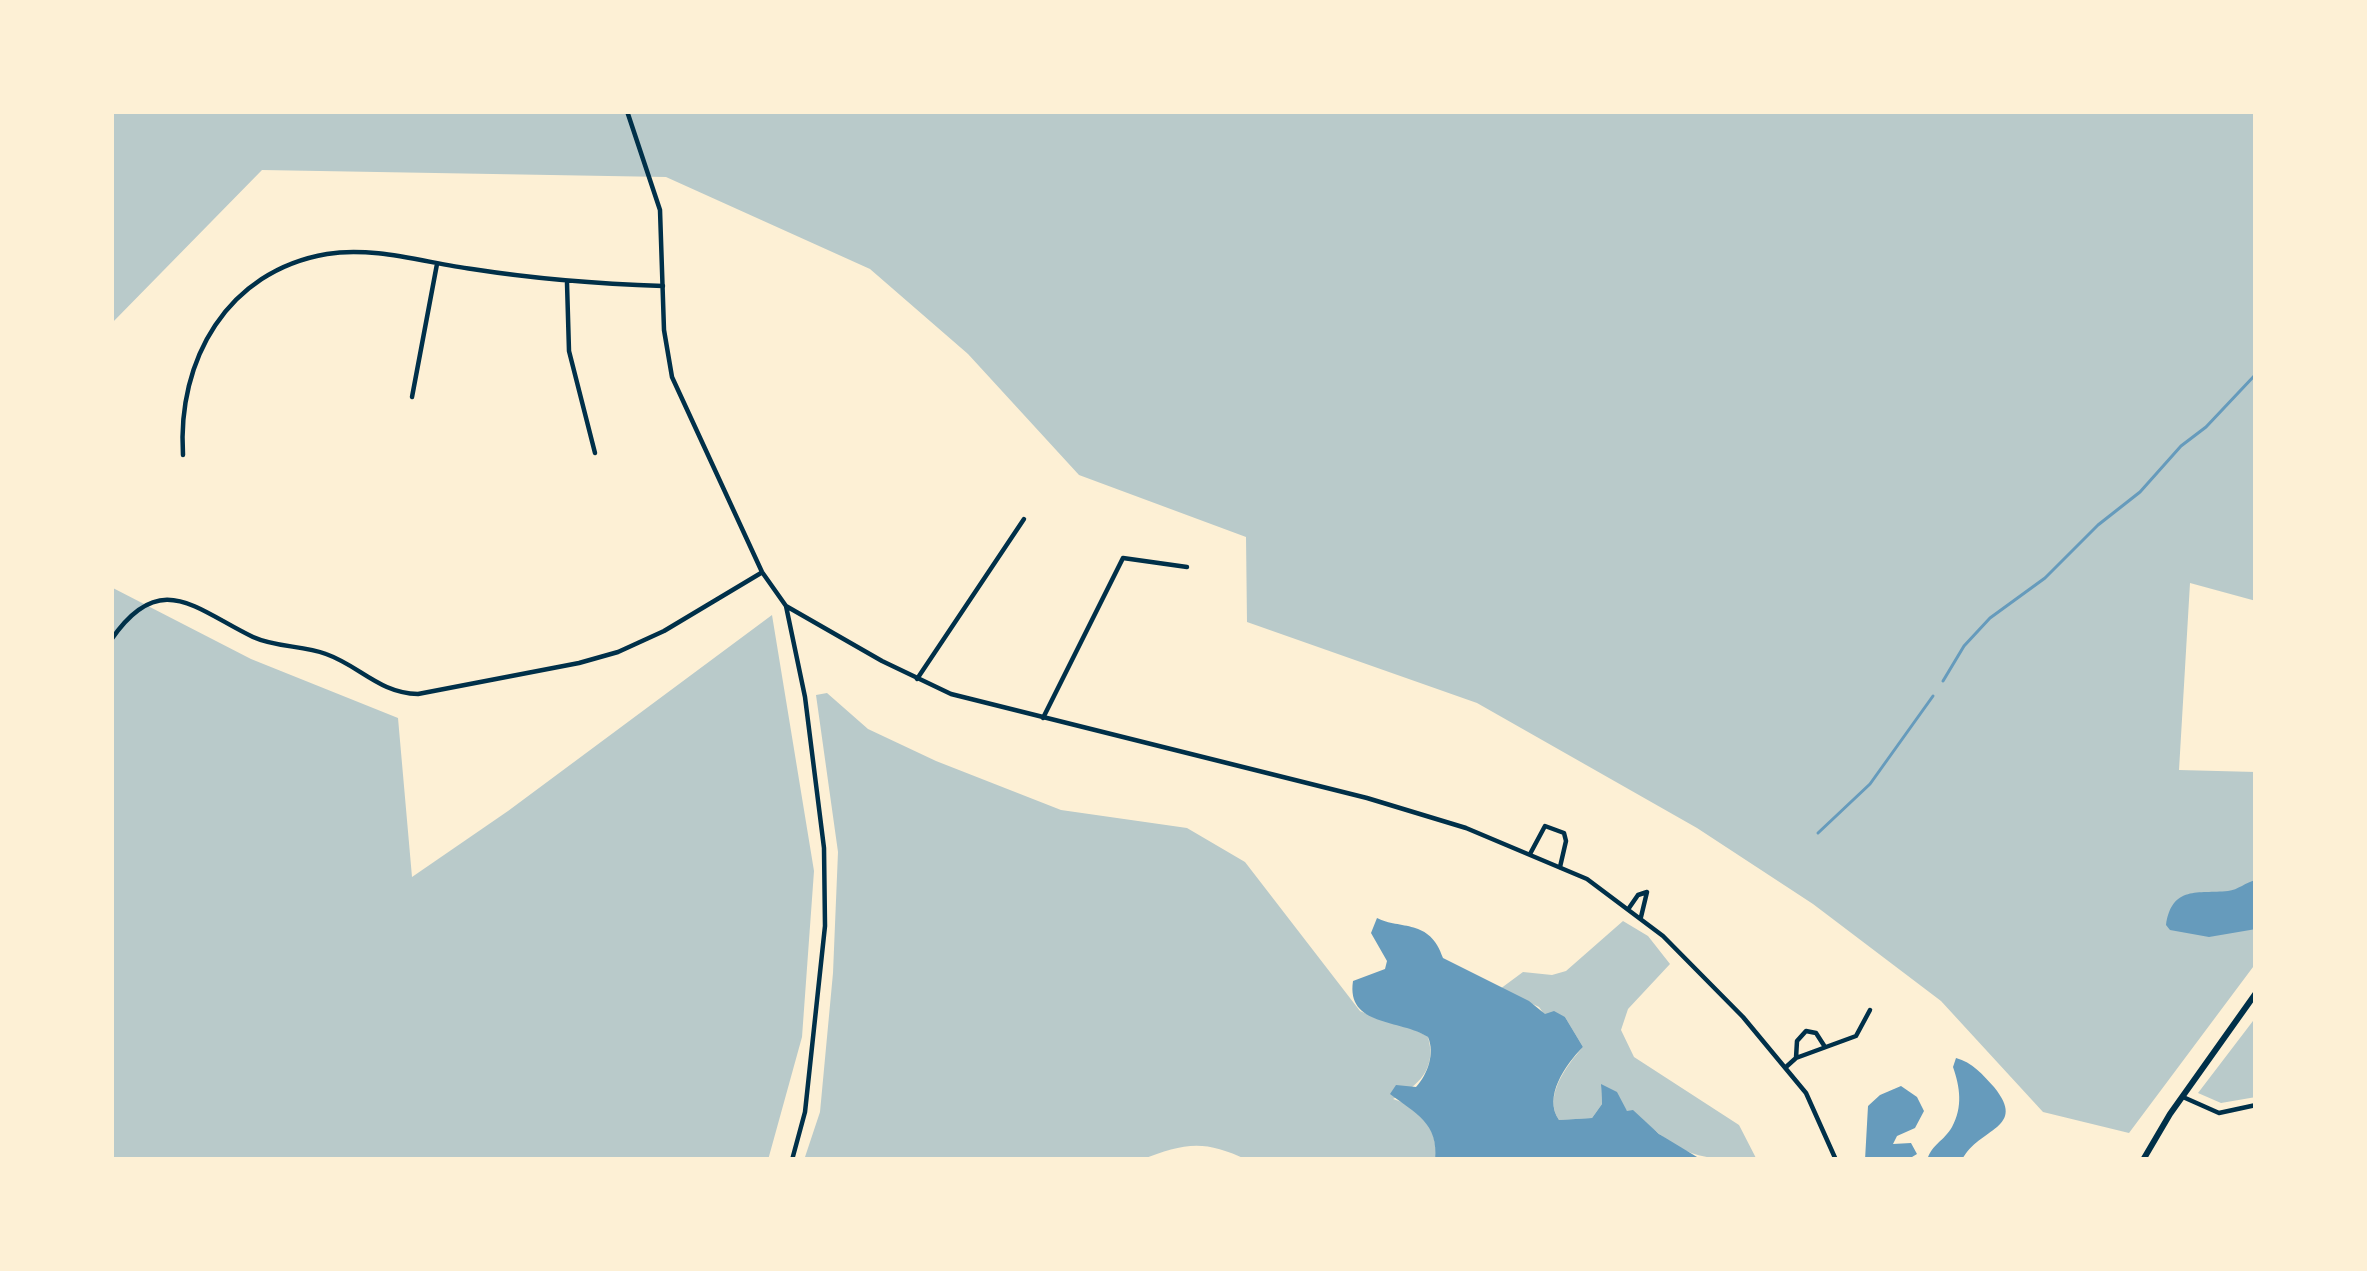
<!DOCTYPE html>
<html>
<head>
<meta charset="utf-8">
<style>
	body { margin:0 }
	#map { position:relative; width:2367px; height:1271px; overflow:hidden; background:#fdf0d5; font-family:"Open Sans",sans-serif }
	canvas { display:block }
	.frame { position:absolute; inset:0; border:114px solid #fdf0d5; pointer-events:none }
</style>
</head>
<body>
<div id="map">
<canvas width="2367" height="1271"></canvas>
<div class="frame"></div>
</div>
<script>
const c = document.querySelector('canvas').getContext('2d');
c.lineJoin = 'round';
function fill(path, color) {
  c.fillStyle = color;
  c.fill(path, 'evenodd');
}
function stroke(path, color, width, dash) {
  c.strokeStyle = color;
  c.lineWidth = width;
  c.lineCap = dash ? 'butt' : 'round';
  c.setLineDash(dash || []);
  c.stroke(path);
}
const green = new Path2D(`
	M111,111H2256V601L2190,583L2179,770L2256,772V963L2129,1133L2043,1112L1941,1001L1813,904L1697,828L1477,703L1247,622L1246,537L1079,475L968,354L870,269L666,177L262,170L111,324Z
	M111,587L251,659L398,718L412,877L508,811L772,615L814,871L802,1037L768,1160H111Z
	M827,693L868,729L936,761L1061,810L1187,828L1245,862L1360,1011C1383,1022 1407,1023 1428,1037C1437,1068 1419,1086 1393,1099C1422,1107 1439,1131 1435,1160H1247C1204,1139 1184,1143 1141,1160H804L820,1112L833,973L838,852L816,695Z
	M1623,921L1648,936L1670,964L1628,1009L1621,1030L1634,1057L1739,1125L1757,1160C1693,1160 1681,1155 1633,1111L1628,1112L1601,1086L1602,1104L1592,1118L1559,1120C1543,1097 1566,1066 1583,1047L1565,1017L1544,1014L1539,1007L1500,989L1523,972L1552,975L1566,971Z
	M2256,1017V1097L2221,1103L2198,1093Z`);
const water = new Path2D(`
	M2256,880V929L2209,937L2170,930L2166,925C2172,885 2198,894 2228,891C2238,890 2246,882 2256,880Z
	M1377,918C1400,930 1430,918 1443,958L1529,1001L1545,1014L1554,1011L1565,1017L1583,1047C1565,1065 1543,1097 1559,1120L1592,1118L1602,1104L1601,1084L1617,1092L1627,1111L1633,1110L1659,1134L1702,1160H1435C1439,1123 1415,1113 1390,1094L1396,1085L1416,1087C1428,1074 1435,1053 1428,1037C1401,1019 1346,1027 1353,981L1385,969L1387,961L1371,933Z
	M1956,1058C1972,1062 1983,1075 1994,1087C2028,1129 1979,1127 1962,1160H1927C1932,1144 1944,1141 1952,1127C1963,1107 1960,1087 1953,1067Z
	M1901,1086L1917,1097L1924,1111L1915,1128L1897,1136L1893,1144L1911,1143L1917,1154L1907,1160H1865L1868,1106L1880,1095Z`);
const stream = new Path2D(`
	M1943,681L1964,646L1990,618L2045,578L2098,525L2140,492L2181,446L2206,427L2256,374
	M1818,833L1870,784L1933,696`);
const minor = new Path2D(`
	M567,283L569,351L595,453
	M412,397L437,264
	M183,455C177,360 227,271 327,254C374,246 426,263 472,269C536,279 599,284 663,286
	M111,640C160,568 195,609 253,637C277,648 303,645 326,654C360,666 379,693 418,694L579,663L618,652L664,631L761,573
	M917,679L1024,519
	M1043,718L1123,558L1187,567
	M1530,854L1545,826L1564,833L1566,841L1560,867
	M1629,908L1638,895L1647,892L1641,917
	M1796,1058L1797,1041L1806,1031L1816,1033L1825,1047
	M1786,1067L1796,1058L1856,1036L1870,1010
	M2183,1097L2219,1113L2256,1105`);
const tertiary = new Path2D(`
	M627,111L660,210L664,330L672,377L762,572L786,606L805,697L824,848L825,926L805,1112L792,1160
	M786,606L882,661L951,694L1367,798L1466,828L1587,879L1663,936L1743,1017L1806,1093L1836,1160`);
const secondary = new Path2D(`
	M2143,1160L2170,1114L2256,993`);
fill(green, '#b9caca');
fill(water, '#669bbc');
stroke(stream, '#669bbc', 3);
stroke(minor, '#003049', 4.5);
stroke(tertiary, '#003049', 4.5);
stroke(secondary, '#003049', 6);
</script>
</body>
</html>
